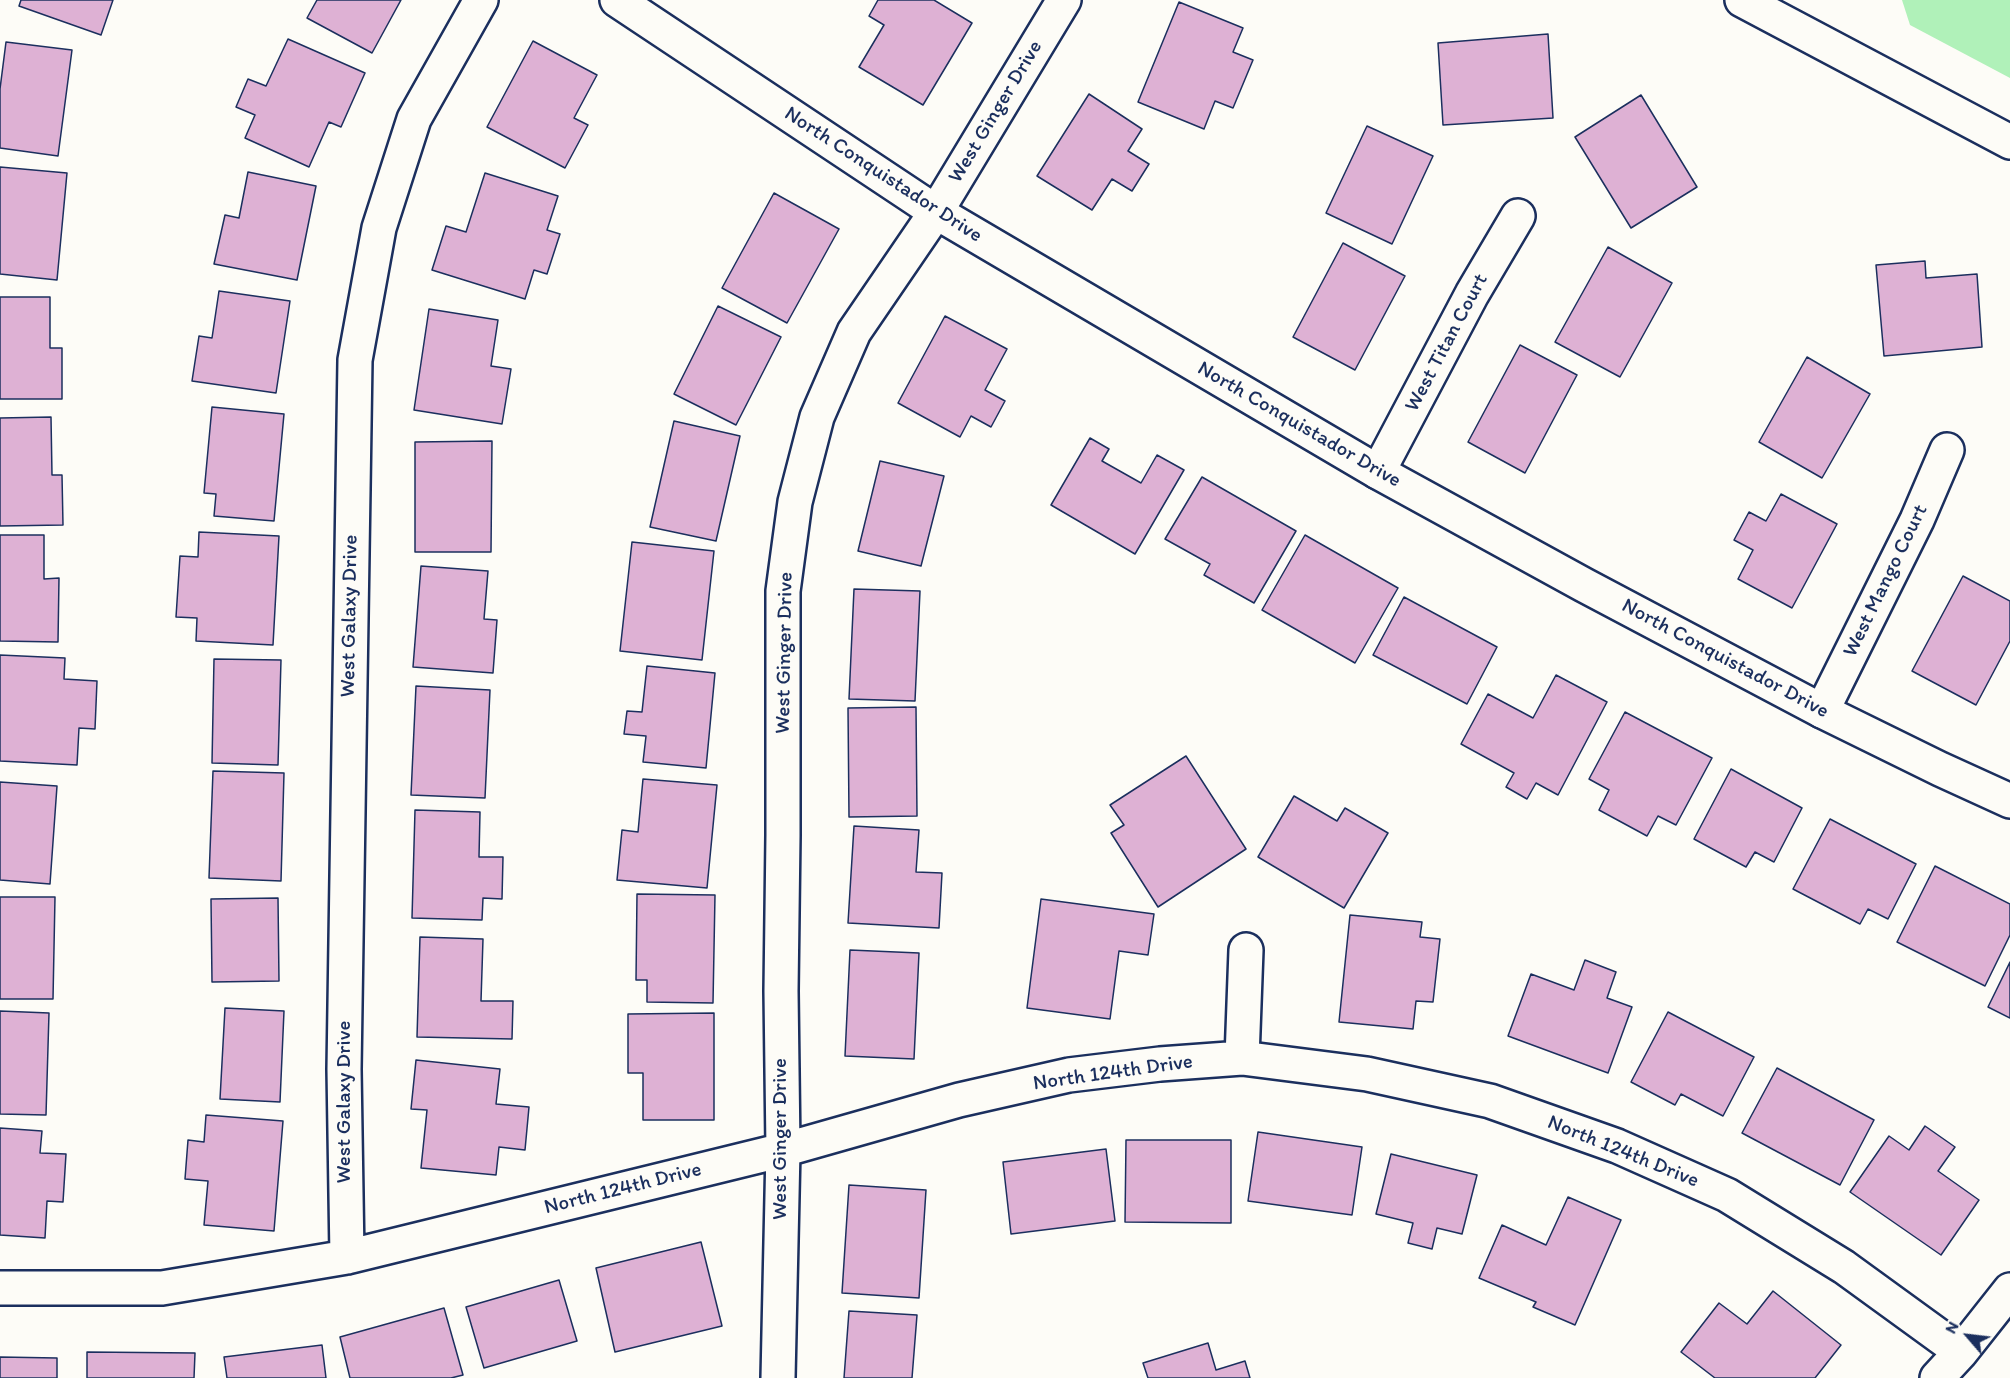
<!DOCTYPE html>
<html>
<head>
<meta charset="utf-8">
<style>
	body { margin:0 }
	#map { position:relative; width:2010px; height:1378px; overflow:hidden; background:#fdfcf7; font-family:Itim,sans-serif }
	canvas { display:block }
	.north { position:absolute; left:1938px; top:1306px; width:60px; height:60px; -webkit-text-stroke:4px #fdfcf7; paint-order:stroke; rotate:298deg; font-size:16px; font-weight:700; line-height:24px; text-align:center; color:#1b2f5e }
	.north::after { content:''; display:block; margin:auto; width:21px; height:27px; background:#1b2f5e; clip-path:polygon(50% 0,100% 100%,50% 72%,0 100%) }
</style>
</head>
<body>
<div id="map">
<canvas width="2010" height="1378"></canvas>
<div class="north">N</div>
</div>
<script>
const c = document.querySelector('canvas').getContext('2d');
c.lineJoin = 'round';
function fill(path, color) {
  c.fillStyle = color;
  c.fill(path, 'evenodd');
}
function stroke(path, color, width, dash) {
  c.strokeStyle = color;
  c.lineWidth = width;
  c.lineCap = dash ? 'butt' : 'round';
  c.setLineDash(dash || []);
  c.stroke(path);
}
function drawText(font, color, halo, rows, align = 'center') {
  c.font = font + ' Itim,sans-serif';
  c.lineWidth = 4.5;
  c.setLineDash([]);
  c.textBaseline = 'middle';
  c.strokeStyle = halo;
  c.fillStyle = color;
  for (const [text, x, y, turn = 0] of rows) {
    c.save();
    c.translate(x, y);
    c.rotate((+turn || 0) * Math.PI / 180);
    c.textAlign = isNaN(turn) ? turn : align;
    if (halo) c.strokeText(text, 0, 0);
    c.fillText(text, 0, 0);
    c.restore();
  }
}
const green = new Path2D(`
	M1902,0H2010V78L1910,25Z`);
const building = new Path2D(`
	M21,0H113L101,35L19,6Z
	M317,0H401L372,53L307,18Z
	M878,0H934L972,23L923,105L859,67L884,25L869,16Z
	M1179,2L1243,28L1233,52L1253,60L1233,108L1215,101L1204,129L1138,102Z
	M1548,34L1553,118L1443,125L1438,43Z
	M288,39L365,73L341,127L329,122L309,167L245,138L255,115L236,107L248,79L266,86Z
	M533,41L597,75L574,118L588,125L565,168L487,127Z
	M6,42L72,50L58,156L0,148V89Z
	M1089,94L1142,129L1128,151L1149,164L1132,191L1112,179L1092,210L1037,176Z
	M1641,95L1697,187L1631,228L1575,137Z
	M1367,126L1433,156L1392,244L1326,213Z
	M0,167L67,173L57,280L0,274Z
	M248,172L316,186L297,280L214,264L225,215L239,218Z
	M485,173L558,196L547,230L560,234L547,274L534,270L525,299L432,270L446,226L466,232Z
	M774,193L839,229L787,323L722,288Z
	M1343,243L1405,276L1355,370L1293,337Z
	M1608,247L1672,283L1620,377L1555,342Z
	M1925,261L1926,278L1977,274L1982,347L1884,356L1876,265Z
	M219,291L290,301L276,393L192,381L199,336L212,338Z
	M0,297H50V348H62V399H0Z
	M718,306L781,337L736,425L674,394Z
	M429,309L498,320L491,366L511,369L502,424L414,410Z
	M945,316L1007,349L985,390L1005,401L991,427L971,416L960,437L898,403Z
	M1520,345L1577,375L1525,473L1468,442Z
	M1807,357L1870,394L1822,478L1759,442Z
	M212,407L284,414L274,521L214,516L216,494L204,493Z
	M51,417L52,475H62L63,525L0,526V418Z
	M674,421L740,436L716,541L650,527Z
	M1090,438L1109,449L1102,461L1141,483L1157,455L1184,470L1135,554L1051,505Z
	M492,441L491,552H415V442Z
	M880,461L944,476L921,566L858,551Z
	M1202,477L1296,531L1254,603L1204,575L1210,564L1165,539Z
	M1781,494L1837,524L1792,608L1738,579L1753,550L1734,540L1749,512L1766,521Z
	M199,532L279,536L273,645L196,641L197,618L176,617L180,556L198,557Z
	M0,535H44V579L59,578L58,642L0,641Z
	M1305,535L1398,588L1355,663L1262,610Z
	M632,542L714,551L702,660L620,651Z
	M421,566L488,571L484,619L497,620L493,673L413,667Z
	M1963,576L2010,601V641L1976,705L1912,671Z
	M854,589L920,591L915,701L849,699Z
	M1404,597L1497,647L1467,704L1373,655Z
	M0,655L65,658L64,679L97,681L95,729L79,728L77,765L0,761Z
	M214,659L281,660L278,765L212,763Z
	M647,666L715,673L706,768L643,762L646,736L624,734L627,711L642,712Z
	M1556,675L1607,702L1558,795L1536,783L1527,799L1506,787L1514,773L1461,744L1488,694L1533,718Z
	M416,686L490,690L485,798L411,795Z
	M916,707L917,816L849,817L848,708Z
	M1625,712L1712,758L1676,825L1658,816L1647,836L1599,810L1609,790L1589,779Z
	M1186,756L1246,849L1158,907L1111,833L1124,825L1110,805Z
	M1731,769L1802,808L1774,862L1755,852L1746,867L1694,839Z
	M213,771L284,773L281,881L209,878Z
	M643,779L717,785L707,888L617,880L622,830L638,832Z
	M0,782L57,786L50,884L0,880Z
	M1294,796L1337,821L1345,808L1388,833L1344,908L1258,857Z
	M415,810L480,812L479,857H503L502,899L483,898L482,920L412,918Z
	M1830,819L1916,864L1888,919L1868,909L1860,924L1793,889Z
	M854,826L919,830L916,872L942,873L939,928L848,923Z
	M1935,866L2010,904V935L1985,986L1897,942Z
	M637,894L715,895L713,1003L647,1002V980H636Z
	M0,897H55L53,999H0Z
	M278,898L279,981L212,982L211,899Z
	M1041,899L1154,914L1148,955L1119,951L1110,1019L1027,1008Z
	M1350,915L1422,922L1420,937L1440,939L1433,1002L1416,1001L1413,1029L1339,1022Z
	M420,937L483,939L481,1001H513L512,1039L417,1037Z
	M850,950L919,953L914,1059L845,1056Z
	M1585,960L1616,972L1607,998L1632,1007L1608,1073L1508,1036L1531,974L1574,990Z
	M2010,962V1018L1988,1007Z
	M225,1008L284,1011L280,1102L220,1099Z
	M0,1011L49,1013L46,1115L0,1114Z
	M1668,1012L1754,1057L1723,1116L1681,1094L1675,1105L1631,1082Z
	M714,1013V1120H643V1073H628V1014Z
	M416,1060L500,1069L496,1104L529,1107L525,1150L499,1147L496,1175L421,1168L427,1110L411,1109Z
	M1777,1068L1874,1120L1840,1185L1742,1133Z
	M206,1115L283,1121L274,1231L204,1225L208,1181L185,1179L188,1140L204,1142Z
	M1925,1126L1955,1147L1938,1171L1979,1200L1941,1255L1850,1192L1889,1136L1909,1150Z
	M0,1128L42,1131L40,1153L66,1154L63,1202L47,1201L45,1238L0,1235Z
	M1258,1132L1362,1147L1352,1215L1248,1201Z
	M1126,1140H1231V1223L1125,1222Z
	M1106,1149L1115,1221L1011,1234L1003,1162Z
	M1391,1154L1477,1175L1462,1234L1437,1228L1432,1249L1408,1243L1413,1223L1376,1214Z
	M849,1185L926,1190L919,1298L842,1293Z
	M1568,1197L1621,1220L1575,1325L1533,1307L1536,1302L1479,1278L1502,1225L1546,1245Z
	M701,1242L722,1326L615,1352L596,1268Z
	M559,1280L577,1341L484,1368L466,1307Z
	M1773,1291L1841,1345L1815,1378H1715L1681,1352L1719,1303L1747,1324Z
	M444,1308L463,1375L451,1378H350L340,1337Z
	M849,1311L917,1315L912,1378H844Z
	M1208,1343L1216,1370L1245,1361L1250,1378H1148L1143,1363Z
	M322,1345L326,1378H227L224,1357Z
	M87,1352L195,1353L194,1378H87Z
	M0,1357L57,1358V1378H0Z`);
const minor = new Path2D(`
	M1378,472L1472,294L1518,216
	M1822,711L1917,520L1947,450
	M1242,1058L1246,950
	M347,1257L344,1069L355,360L379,228L414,119L481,0
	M0,1288H162L347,1257L783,1150L959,1100L1069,1075L1160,1064L1242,1058L1367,1074L1490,1101L1617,1146L1727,1195L1844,1267L1961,1352
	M778,1378L783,1150L781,991L783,835V591L795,502L817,417L854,332L936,212L1064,0
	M1937,1378L1961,1352L2010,1290`);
const tertiary = new Path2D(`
	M617,0L936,212L1378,472L1584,585L1822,711L1940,769L2010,801
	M1742,0L2010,142`);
const streetNames = [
	["West Ginger Drive",996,112,-59],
	["North Conquistador Drive",883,175,33],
	["West Titan Court",1447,343,-62],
	["North Conquistador Drive",1299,425,30],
	["West Mango Court",1886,581,-64],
	["West Galaxy Drive",350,616,-89],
	["West Ginger Drive",785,653,-89],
	["North Conquistador Drive",1725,659,28],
	["North 124th Drive",1113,1073,-8],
	["West Galaxy Drive",345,1102,-90],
	["West Ginger Drive",781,1139,-90],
	["North 124th Drive",1623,1152,22],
	["North 124th Drive",623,1189,-14]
];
fill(green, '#b0f1b9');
fill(building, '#deb1d4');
stroke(building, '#1b2f5e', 1.5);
stroke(minor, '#1b2f5e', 38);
stroke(tertiary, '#1b2f5e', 38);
stroke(minor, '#fdfcf7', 33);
stroke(tertiary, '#fdfcf7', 33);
drawText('21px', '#1b2f5e', '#fdfcf7', streetNames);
</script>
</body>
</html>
